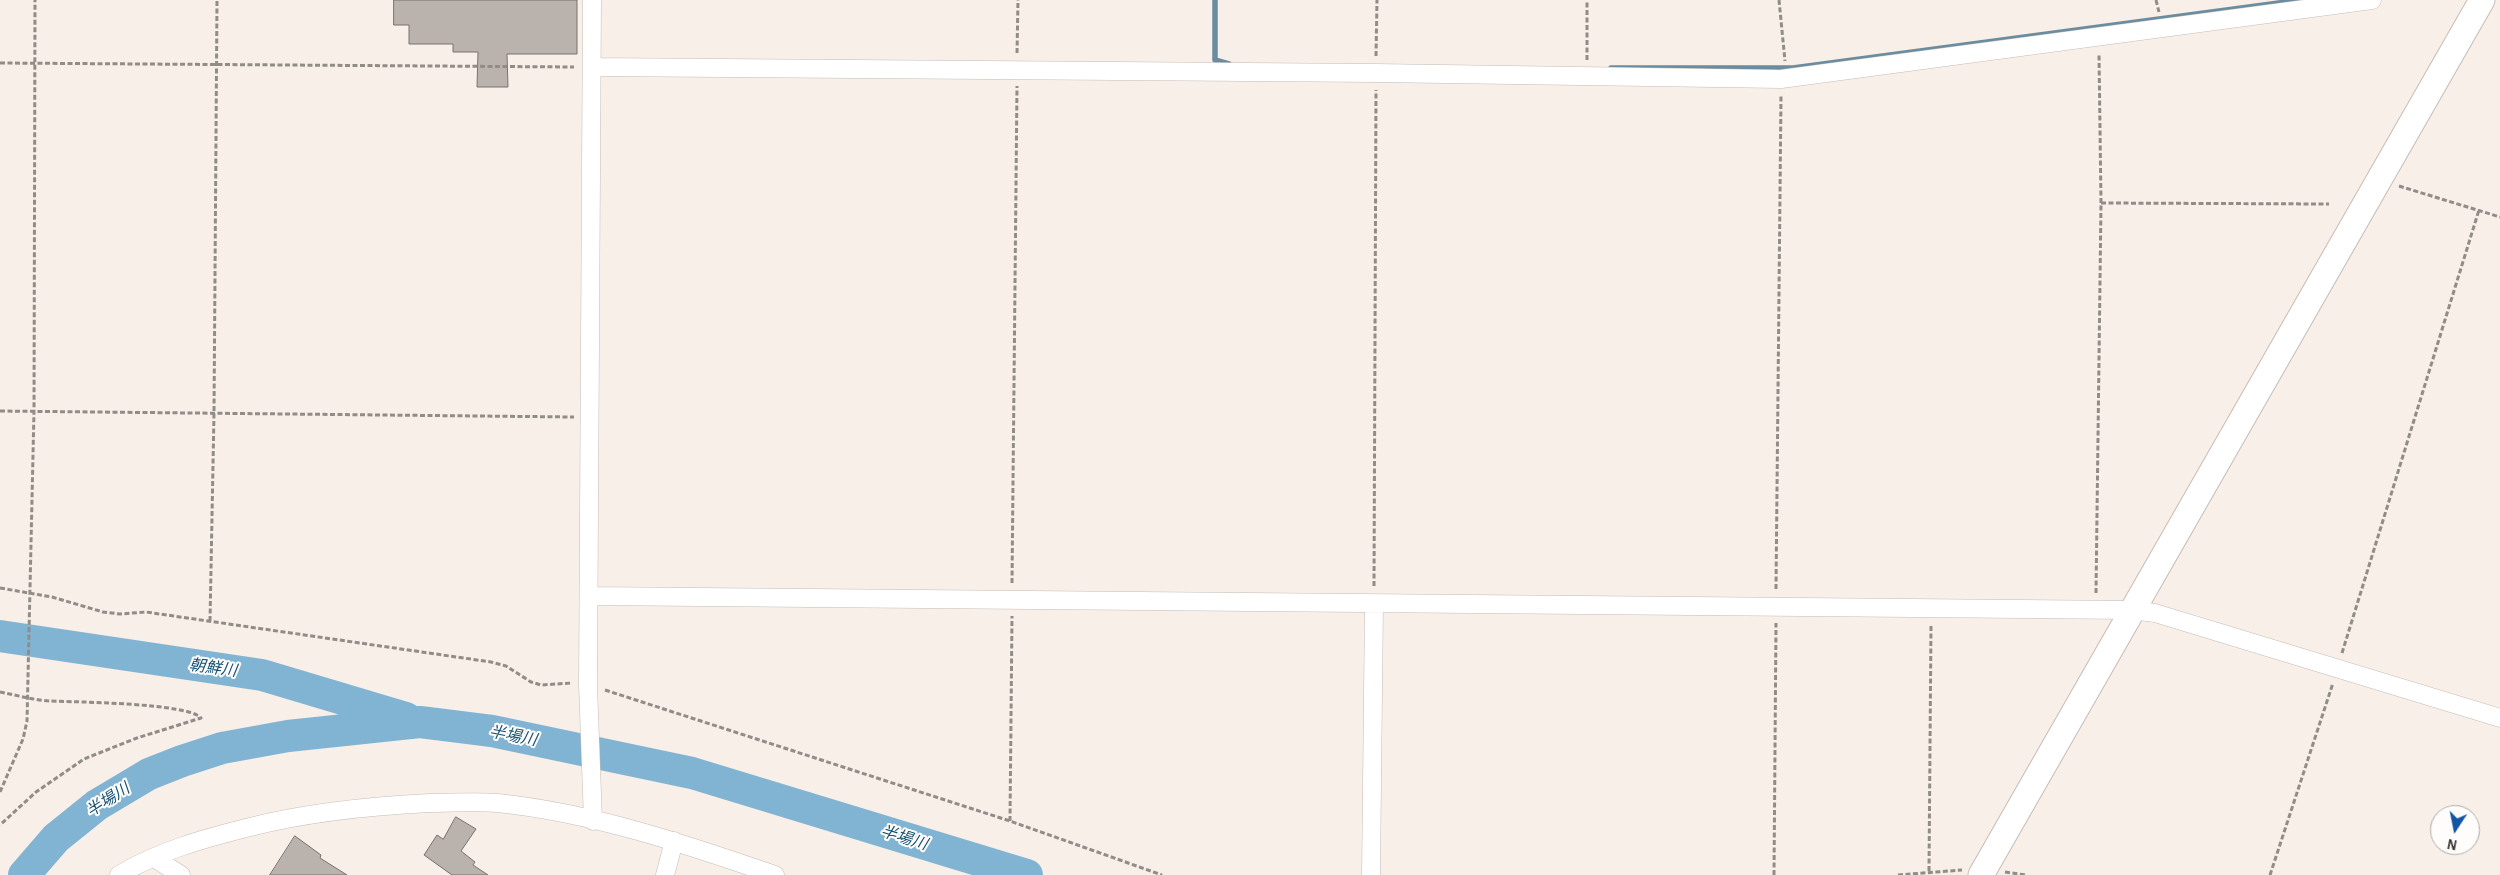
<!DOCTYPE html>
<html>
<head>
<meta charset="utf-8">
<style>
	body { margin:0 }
	#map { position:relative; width:2500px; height:875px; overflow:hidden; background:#f7efe8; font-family:"Alegreya Sans",sans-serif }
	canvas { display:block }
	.north { position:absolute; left:2430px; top:805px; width:50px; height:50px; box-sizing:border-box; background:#fffdfc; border:1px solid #adaba9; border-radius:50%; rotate:191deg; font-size:14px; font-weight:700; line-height:20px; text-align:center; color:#33302d }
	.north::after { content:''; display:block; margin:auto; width:18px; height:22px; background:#1256a5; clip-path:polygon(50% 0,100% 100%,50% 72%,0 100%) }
</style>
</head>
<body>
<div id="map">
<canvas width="2500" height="875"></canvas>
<div class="north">N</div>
</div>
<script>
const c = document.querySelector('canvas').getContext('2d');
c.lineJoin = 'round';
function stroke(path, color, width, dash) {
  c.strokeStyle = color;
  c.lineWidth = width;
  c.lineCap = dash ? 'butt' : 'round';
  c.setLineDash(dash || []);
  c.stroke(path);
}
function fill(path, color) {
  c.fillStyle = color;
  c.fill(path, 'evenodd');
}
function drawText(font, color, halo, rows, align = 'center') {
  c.font = font + ' "Alegreya Sans","Noto Sans JP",sans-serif';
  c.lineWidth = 4;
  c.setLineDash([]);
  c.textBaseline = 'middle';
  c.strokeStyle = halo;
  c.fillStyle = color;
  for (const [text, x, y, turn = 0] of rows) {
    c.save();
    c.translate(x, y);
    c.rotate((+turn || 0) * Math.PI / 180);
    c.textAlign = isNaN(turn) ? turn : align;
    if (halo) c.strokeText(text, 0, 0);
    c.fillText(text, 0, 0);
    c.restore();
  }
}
const stream = new Path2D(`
	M1215,0V60L1229,64
	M1611,68H1793L2301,0`);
const river = new Path2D(`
	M0,636L262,675L406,718
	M24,875L56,838L97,805L149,774L182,761L222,748L288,736L420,722L492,731L692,773L1027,875`);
const building = new Path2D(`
	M394,0H577V54H507L508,87H477L478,52H453V44H409V25H394Z
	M456,817L476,829L461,851L475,862L473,865L488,875H452L424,855L437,835L443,839Z
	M295,836L321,855L320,858L347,875H270Z`);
const path = new Path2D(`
	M1779,0L1785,61
	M2156,0L2159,12
	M1017,53L1018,0
	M1376,56L1377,0
	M1587,60V0
	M0,63L574,67
	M2399,186L2500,217
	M2101,203L2329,204
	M0,411L574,417
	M1012,583L1017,86
	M1374,586L1376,90
	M0,588L52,597L103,612L120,614L146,612L491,662L506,666L531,682L541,685L572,683
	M1776,589L1781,96
	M2096,593L2101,203L2099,54
	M210,621L214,413L217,0
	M2342,653L2479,210
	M605,690L1010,821L1162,875
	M0,692C16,695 33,700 50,701C74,702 189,703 201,718L137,738L84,759L36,792L0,825
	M0,792L23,739L27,721L34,411L35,0
	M1010,821L1012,616
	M1929,871L1931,624
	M2005,872L2026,875
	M1774,875L1776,623
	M1898,875L1962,870
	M2270,875L2333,683`);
const street = new Path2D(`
	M592,0L588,685L593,821
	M593,67L1376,73L1781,79L2372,0
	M590,596L2132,610L2155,613L2500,718
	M154,858L181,875
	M119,875C158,851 206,838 250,827C309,812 369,806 430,803C452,803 475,801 498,803C593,813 685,844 775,875
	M665,875L674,841
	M1371,875L1374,604`);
const secondary = new Path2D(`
	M1981,875L2482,0`);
const waterNames = [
	["朝鮮川",213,668,8],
	["半場川",513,736,11],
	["半場川",108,800,-33],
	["半場川",904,838,17]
];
stroke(stream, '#6a8ca0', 5.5);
stroke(river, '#81b3d2', 32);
fill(building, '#bab2ac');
stroke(building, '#79716b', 1);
stroke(street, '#c5bcb6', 19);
stroke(secondary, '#c5bcb6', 27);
stroke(path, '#928c87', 3, [5, 2.5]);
stroke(street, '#fff', 18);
stroke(secondary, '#fff', 25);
drawText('italic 16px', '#155272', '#fffdfc', waterNames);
</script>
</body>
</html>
